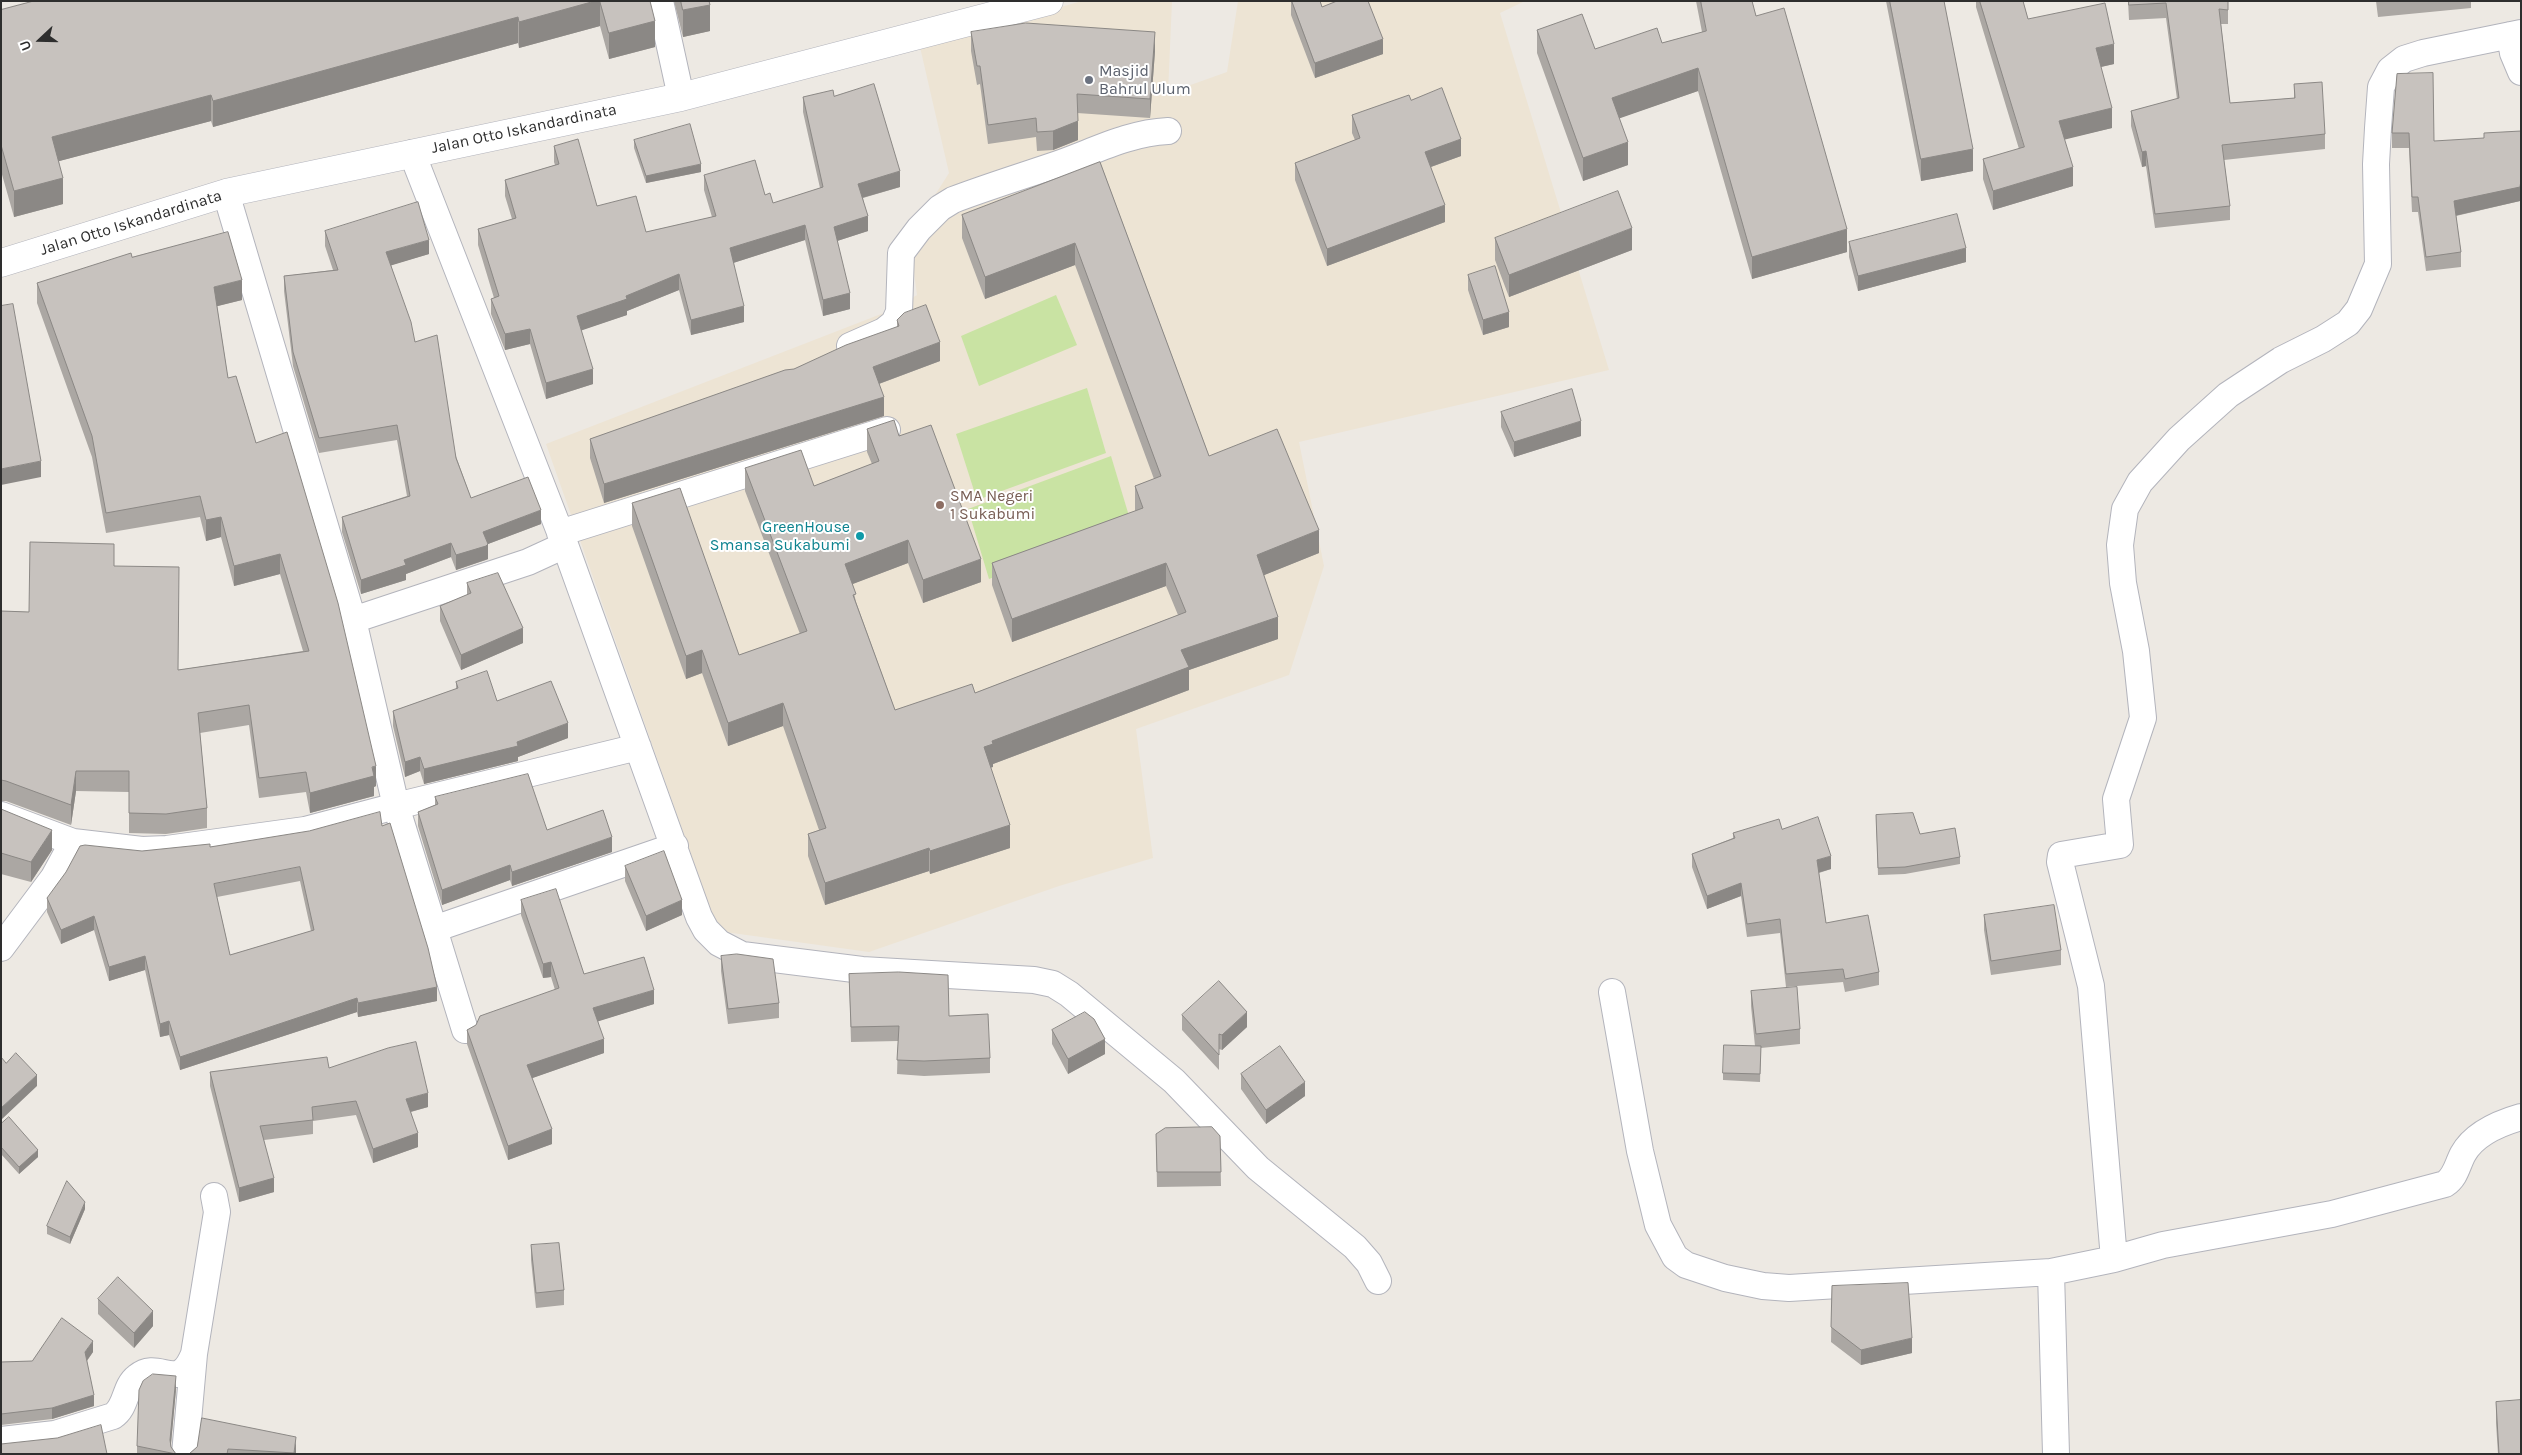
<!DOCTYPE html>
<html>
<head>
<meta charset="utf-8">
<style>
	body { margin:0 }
	#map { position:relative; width:2522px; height:1455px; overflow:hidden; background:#ede9e3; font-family:Karla,sans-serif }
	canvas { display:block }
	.frame { position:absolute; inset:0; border:2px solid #2e2e2e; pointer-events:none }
	.north { position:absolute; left:15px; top:15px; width:50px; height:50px; -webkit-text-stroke:4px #fff; paint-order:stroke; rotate:249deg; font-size:14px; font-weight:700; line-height:20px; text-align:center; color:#2e2e2e }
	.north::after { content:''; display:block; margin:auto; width:18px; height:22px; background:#2e2e2e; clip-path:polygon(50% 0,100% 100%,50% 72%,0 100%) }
</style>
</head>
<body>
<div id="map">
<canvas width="2522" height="1455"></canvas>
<div class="frame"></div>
<div class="north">U</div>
</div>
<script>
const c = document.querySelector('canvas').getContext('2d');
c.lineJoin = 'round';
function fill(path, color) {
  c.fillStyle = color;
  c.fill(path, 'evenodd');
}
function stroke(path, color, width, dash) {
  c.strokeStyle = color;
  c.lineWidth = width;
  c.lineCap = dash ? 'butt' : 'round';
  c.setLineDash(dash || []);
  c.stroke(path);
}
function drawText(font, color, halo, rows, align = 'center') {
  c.font = font + ' Karla,sans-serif';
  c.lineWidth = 4;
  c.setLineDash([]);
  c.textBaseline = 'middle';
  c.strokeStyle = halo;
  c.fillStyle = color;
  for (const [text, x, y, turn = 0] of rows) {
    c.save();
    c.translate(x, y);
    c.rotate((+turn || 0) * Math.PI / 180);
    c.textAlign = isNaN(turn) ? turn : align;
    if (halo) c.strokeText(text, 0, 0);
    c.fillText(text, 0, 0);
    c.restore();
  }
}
const education = new Path2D(`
	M1082,1H1172L1168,93L1227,72L1238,1H1525L1500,13L1609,370L1299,442L1324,566L1289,675L1136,729L1153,858L1059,886L869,952L718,931L546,444L894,309L917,295L909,236L949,173L920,47Z`);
const pitch = new Path2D(`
	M1056,295L1077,345L979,386L961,336Z
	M1087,388L1106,453L977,500L956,434Z
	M1111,456L1132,526L989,579L968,509Z`);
const street = new Path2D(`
	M660,1L681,97
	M2510,35L2513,53L2521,72
	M412,153L565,545
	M226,193L353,620L396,806L638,747
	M850,346L884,331L894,323L899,312L901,253L919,229L940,208L953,200C987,187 1023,176 1058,164C1095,151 1128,133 1168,131
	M560,533L887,430
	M353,620L528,562L565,545L699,917L706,930L719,943L742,955L862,970L1034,980L1053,984L1069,994L1174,1081L1258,1168L1355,1247L1369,1263L1378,1281
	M1,815L73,842L142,850L167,849L305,830L396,806L434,929L675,846
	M434,929L465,1030
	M1,948L54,877L73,842
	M1612,992L1640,1151L1658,1225L1675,1257L1686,1265L1725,1278L1763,1286L1789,1288L2051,1272L2114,1259L2163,1245L2332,1214L2445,1184C2456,1177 2457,1165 2463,1154C2474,1134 2500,1123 2521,1117
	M2114,1259L2091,986L2060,862L2061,855L2120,845L2116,799L2143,718L2136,651L2123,583L2120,545L2125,509L2140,482L2179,439L2228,395L2281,360L2323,339L2348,323L2359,309L2378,264L2376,164L2378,128L2381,87L2390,70L2404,59L2423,53L2521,33
	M2051,1272L2056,1454
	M1,1440L55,1434L113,1416C127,1407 124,1387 137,1377C160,1358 177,1395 194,1354
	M185,1454L194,1354L217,1212L214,1196`);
const secondary = new Path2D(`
	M1,263L226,193L681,97L1049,1`);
const wall = new Path2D(`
	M34,1H650L655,47L609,59L600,26L519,48L518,43L213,127L211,121L59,161L63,204L14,217L1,171V10Z
	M674,1H709L710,31L683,37Z
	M1291,1H1320L1322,7L1383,54L1315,78L1291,15Z
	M1696,1H1752L1756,16L1847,252L1752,279L1698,91L1619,118L1628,165L1583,181L1537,53V30L1595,49L1662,43L1702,32Z
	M1886,1H1944L1973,171L1921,181Z
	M1976,1H2023L2028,19L2114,64L2101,67L2112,128L2064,139L2073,186L1993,210L1983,179V159L2019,149L1976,7Z
	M2128,1H2228V24H2221L2230,103L2294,98V84L2325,134V149L2224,160L2230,206V220L2155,228L2146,166L2142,167L2131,126V111L2177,99L2166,18L2129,20Z
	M2376,1H2471V8L2378,17Z
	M971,32L1155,51L1150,118L1077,113L1078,140L1053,150L1037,151L1036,137L988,144L980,84L977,85L971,51Z
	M2397,74L2434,141L2520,201L2456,216L2461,252V267L2426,271L2418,212H2412L2409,148H2392V133Z
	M834,96L900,187L863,198L868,231L837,241L850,309L823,316L805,240L733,263L744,322L691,335L679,290L627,311V315L581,330L593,384L546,399L530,344L505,350L491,314V299L494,298L478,245V229L512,219L505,196V180L555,165L554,162V146L597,206L646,232L712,217L704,190V175L765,195L773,203L820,188L803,112V97Z
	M1411,100L1461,156L1431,167L1445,222L1327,266L1295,180V163L1355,140L1352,133V115Z
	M634,140L701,172L646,183L634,148Z
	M1100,162L1209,456L1319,553L1264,575L1278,639L1189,670V690L993,764V767H990L1010,848L930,874L929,871L825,905L808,856V834L819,830L783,726L728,746L702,673L686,679L632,526V503L739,655L800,634L745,491V468L814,486L872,464L867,452V429L899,436L981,582L923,603L908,563L852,584L856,602L895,710L975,693L1178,615L1166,586L1012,642L992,585V563L1135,511V486L1154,479L1075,265L985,299L962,238V215Z
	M325,231L429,254L391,265L415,342L471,498L541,524L488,544V559L486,560L456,570L451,557L406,574V580L361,594L342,532V517L407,496L397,440L319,453L293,366L284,291V276L333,270L325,246Z
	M1495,238L1632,250L1509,297L1495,260Z
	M1849,242L1966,262L1858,291L1849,257Z
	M132,257L242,300L217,306L228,378L256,443L376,786L374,787V796L310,813L306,792L259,798L249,725L200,733L207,808V828L166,834L129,833V792L76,791L71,825L6,801H1V611L29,612L114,566L178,670L303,651L280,574L234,586L221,537L206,541L200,517L106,533L92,457L37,303V283Z
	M1468,275L1509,327L1483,335L1468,290Z
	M897,320L940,361L879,384L884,416L604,503L590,458V439L794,369L897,327Z
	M1501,412L1581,436L1514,457L1501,427Z
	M467,583L523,643L461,670L440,621V606L467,595Z
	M456,682L497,701L568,738L518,757V761L424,784L420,771L405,777L393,726V711L456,689Z
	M435,797L547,830L612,852L512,886L510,880L442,905L418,826V812L435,805Z
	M1,809L52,850L31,882L1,874Z
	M1876,815L1920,834L1960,857V864L1905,874L1878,875Z
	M382,826L437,1001L358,1017L357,1012L180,1070L169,1035L160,1037L145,970L109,981L94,930L61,944L47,912V898L142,851L210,847ZM300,881L311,931L230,955L217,897Z
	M1782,829L1831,869L1819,873L1826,923L1879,972V985L1845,992L1843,982L1786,987L1780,933L1747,937L1741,896L1707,909L1692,867V854L1733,838V833Z
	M625,866L682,915L646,931L625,881Z
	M521,900L584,974L654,1004L598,1021L604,1053L532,1078L552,1144L508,1160L467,1044V1030L555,990L551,977L543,978L521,915Z
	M1984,915L2061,950V965L1991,975L1984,930Z
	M721,956L779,1003V1018L728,1024L721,971Z
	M849,974L949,1016L990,1058V1073L924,1076L897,1074L898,1041L851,1042Z
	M1751,991L1800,1029V1044L1761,1048L1760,1082L1723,1080V1073L1755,1046L1751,1006Z
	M1182,1015L1247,1027L1222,1050L1219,1049V1070L1182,1030Z
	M1052,1030L1105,1054L1068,1074L1052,1044Z
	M329,1068L428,1107L411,1112L418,1147L373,1163L356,1115L313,1121V1134L264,1140L274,1192L239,1202L210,1086V1072Z
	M1241,1074L1305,1096L1266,1124L1241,1089Z
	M1,1124L38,1157L19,1174L1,1154Z
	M1156,1134L1220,1136L1221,1186L1157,1187Z
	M85,1209L70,1244L47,1234V1226Z
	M531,1245L564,1290V1305L536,1308L531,1260Z
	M1832,1286L1912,1353L1861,1365L1831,1342Z
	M98,1299L153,1326L134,1348L98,1314Z
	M93,1352L87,1361L94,1406L52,1419L1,1425V1362L32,1361Z
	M176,1389L171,1445V1447L176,1454H137V1446Z
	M2496,1402L2521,1454H2498L2496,1423Z
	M197,1447L296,1451V1454H189Z`);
const shadedWall = new Path2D(`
	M595,1H600V26L519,48V22Z
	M710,5V31L683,37V10Z
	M518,17V43L213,127V101Z
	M655,21V47L609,59V33Z
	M1155,32V51L1150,118V99Z
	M1383,39V54L1315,78V63Z
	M2114,44V64L2096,68V48Z
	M1698,68V91L1612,121V98Z
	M211,95V121L52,163V137Z
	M2112,108V128L2059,141V121Z
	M1078,121V140L1053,150V131Z
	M1461,139V156L1425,169V152Z
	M1628,142V165L1583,181V158Z
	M1973,149V171L1921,181V159Z
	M2146,151V166L2142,167V152Z
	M701,164V172L646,183V176Z
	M2073,167V186L1993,210V191Z
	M900,171V187L858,199V184Z
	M63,178V204L14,217V191Z
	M2521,180L2520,201L2454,216V201Z
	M1445,205V222L1327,266V249Z
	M868,216V231L834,242V227Z
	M805,225V240L730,264V248Z
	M1632,228V250L1509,297V275Z
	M1847,229V252L1752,279V257Z
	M429,240V254L386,267V252Z
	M1075,243V265L985,299V277Z
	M1966,248V262L1858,291V276Z
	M679,274V290L627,311V315L577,332V316Z
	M242,280V300L214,307V287Z
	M850,293V309L823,316V300Z
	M744,306V322L691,335V320Z
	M1509,312V327L1483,335V320Z
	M530,329V344L505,350V334Z
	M940,342V361L873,386V367Z
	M593,369V384L546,399V383Z
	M884,397V416L604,503V484Z
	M1581,421V436L1514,457V442Z
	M41,461V477L1,485V469Z
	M541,510V524L488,544V559L456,570V555L483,532Z
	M221,517V537L206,541V520Z
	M1319,530V553L1257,578V555Z
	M908,540V563L845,587V564Z
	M451,543V557L406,574V580L361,594V580L404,560Z
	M280,554V574L234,586V566Z
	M981,559V582L923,603V580Z
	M1166,563V586L1012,642V619Z
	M1278,617V639L1189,670V690L993,764V767L984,770V747L992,741L1181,650Z
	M523,628V643L461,670V655Z
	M702,650V673L686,679V656Z
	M783,703V726L728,746V723Z
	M568,723V738L518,757V761L424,784V769L517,742Z
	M420,757V771L405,777V762Z
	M376,766V786L374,787V796L310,813V793Z
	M76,771V791L71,825V805Z
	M1010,825V848L930,874V851Z
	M52,830V850L31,882V862Z
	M612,837V852L512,886V872Z
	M929,848V871L825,905V883Z
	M1831,856V869L1817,873V860Z
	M510,865V880L442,905V890Z
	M1741,883V896L1707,909V896Z
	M682,900V915L646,931V916Z
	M94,916V930L61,944V930Z
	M145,956V970L109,981V967Z
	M551,962V977L543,978V964Z
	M437,987V1001L358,1017V1003Z
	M654,990V1004L593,1023V1008Z
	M357,998V1012L180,1070V1057Z
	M1247,1012V1027L1222,1050V1035Z
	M169,1021V1035L160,1037V1024Z
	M604,1039V1053L527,1080V1065Z
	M1105,1039V1054L1068,1074V1059Z
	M37,1075V1086L1,1120V1108Z
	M1305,1082V1096L1266,1124V1110Z
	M428,1093V1107L406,1113V1099Z
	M552,1129V1144L508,1160V1146Z
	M418,1133V1147L373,1163V1149Z
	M38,1150V1157L19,1174V1167Z
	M274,1178V1192L239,1202V1188Z
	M85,1202V1209L70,1244V1237Z
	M153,1311V1326L134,1348V1333Z
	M1912,1338V1353L1861,1365V1350Z
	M93,1341V1352L85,1363V1352Z
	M176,1376V1389L170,1453V1440Z
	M94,1395V1406L52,1419V1408Z
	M296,1437V1454H294Z`);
const building = new Path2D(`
	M34,1H595L519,22L518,17L213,101L211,95L52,137L63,178L14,191L1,145V10Z
	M600,1H650L655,21L609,33Z
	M681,1H709L710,5L683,10Z
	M1292,1H1320L1322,7L1337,1H1368L1383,39L1315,63Z
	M1701,1H1752L1756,16L1784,8L1847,229L1752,257L1698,68L1612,98L1628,142L1583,158L1537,30L1582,14L1595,49L1657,28L1662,43L1706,31Z
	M1890,1H1944L1973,149L1921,159Z
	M1980,1H2023L2028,19L2105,3L2114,44L2096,48L2112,108L2059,121L2073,167L1993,191L1983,159L2024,147Z
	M2129,1H2228V10L2219,9L2230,103L2295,98L2294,84L2322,82L2325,134L2222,145L2230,206L2155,214L2146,151L2142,152L2131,111L2179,98L2166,3L2129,5Z
	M1026,23L1155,32L1150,99L1077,94L1078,121L1053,131L1037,132L1036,118L988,125L980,66H977L971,32Z
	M2433,73L2434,141L2484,138V133L2521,131V180L2520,187L2454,201L2461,252L2426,257L2418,197H2412L2409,133H2392L2397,74Z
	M874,84L900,171L858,184L868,216L834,227L850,293L823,300L805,225L730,248L744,306L691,320L679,274L626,296L627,299L577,316L593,369L546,383L530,329L505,334L491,299L499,296L478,229L516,218L505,180L559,164L554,146L578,139L597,206L636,196L646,232L716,216L704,175L755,160L765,195L770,193L773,203L823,187L803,97L833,90L834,96Z
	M1442,88L1461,139L1425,152L1445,205L1327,249L1295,163L1360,138L1352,115L1409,95L1411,100Z
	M690,124L701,164L646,176L634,140Z
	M1100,162L1209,456L1277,429L1319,530L1257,555L1278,617L1181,650L1189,667L992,741L993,744L984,747L1010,825L930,851L929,848L825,883L808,834L826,828L783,703L728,723L702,650L686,656L632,503L680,488L739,655L807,631L745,468L801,450L814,486L879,461L867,429L894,420L899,436L931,425L981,559L923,580L908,540L845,564L856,594L853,595L895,710L972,684L975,693L1186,612L1166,563L1012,619L992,563L1143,508L1135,486L1161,476L1075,243L985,277L962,215Z
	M1618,191L1632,228L1509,275L1495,238Z
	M418,202L429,240L386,252L411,322L415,342L437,335L456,458L471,498L528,477L541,510L483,532L488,544L486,546L456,555L451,543L404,560L406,565L361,580L342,517L410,496L397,425L319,438L293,352L284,276L338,270L325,231Z
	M1957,214L1966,248L1858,276L1849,242Z
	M228,232L242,280L214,287L228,378L236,376L256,443L287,432L338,603L376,766L372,767L374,776L310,793L306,772L259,778L249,705L198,713L207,808L166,814L129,813V771H76L71,805L6,781L1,780V611L29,612L30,542L114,544V566L179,567L178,670L309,651L280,554L234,566L221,517L206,520L200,496L106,513L92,436L37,283L131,253L132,257Z
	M1495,266L1509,312L1483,320L1468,275Z
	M13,304L41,461L1,469V306Z
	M926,305L940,342L873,367L884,397L604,484L590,439L785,370L794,369L846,345L899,326L897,320L904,313Z
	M1572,389L1581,421L1514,442L1501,412Z
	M498,573L523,628L461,655L440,606L471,593L467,583Z
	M487,671L497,701L551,681L568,723L517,742L518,746L424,769L420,757L405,762L393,711L458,688L456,682Z
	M528,774L547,830L603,810L612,837L512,872L510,865L442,890L418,812L438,804L435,797Z
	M1,809L52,830L31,862L1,853Z
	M380,812L382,826L390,823L428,948L437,987L358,1003L357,998L180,1057L169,1021L160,1024L145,956L109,967L94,916L61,930L47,898L66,872L80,846L85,845L142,851L210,844V847L309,831ZM300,867L314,930L230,955L214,884Z
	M1913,813L1920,834L1955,828L1960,857L1905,867L1878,868L1876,815Z
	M1818,817L1831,856L1817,860L1826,923L1868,915L1879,972L1845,979L1843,969L1786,974L1780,919L1747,924L1741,883L1707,896L1692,854L1735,838L1733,833L1779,819L1782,829Z
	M664,851L682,900L646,916L625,866Z
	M556,889L584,974L644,957L654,990L593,1008L604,1039L527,1065L552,1129L508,1146L467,1030L476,1025L480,1016L559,988L551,962L543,964L521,900Z
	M2054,905L2061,950L1991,961L1984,915Z
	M737,954L773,959L779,1003L728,1009L721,956Z
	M899,972L948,975L949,1016L988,1014L990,1058L924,1061L897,1060L899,1026L851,1027L849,974Z
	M1219,981L1247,1012L1222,1035L1219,1034V1055L1182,1015Z
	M1797,987L1800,1029L1756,1034L1751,991Z
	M1085,1012L1094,1019L1105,1039L1068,1059L1052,1030Z
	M416,1042L428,1093L406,1099L418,1133L373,1149L356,1101L312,1107L313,1120L260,1126L274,1178L239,1188L210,1072L327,1057L329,1068L388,1048Z
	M1724,1045L1761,1046L1760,1074L1723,1073Z
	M1280,1046L1305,1082L1266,1110L1241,1074Z
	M16,1053L37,1075L1,1108V1057L6,1063Z
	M9,1117L38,1150L19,1167L1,1147V1124Z
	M1212,1127L1220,1136L1221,1172H1157L1156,1134L1165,1128Z
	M67,1181L85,1202L70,1237L47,1226Z
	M559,1243L564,1290L536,1293L531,1245Z
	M118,1277L153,1311L134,1333L98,1299Z
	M1908,1283L1912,1338L1861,1350L1831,1327L1832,1286Z
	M62,1318L93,1341L85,1352L94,1395L52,1408L1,1414V1362L32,1361Z
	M153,1374L176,1376L170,1440L171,1447L176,1454L137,1446L139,1390L143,1381Z
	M2521,1400V1454H2499L2496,1402Z
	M202,1418L296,1437L294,1453L228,1449L227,1454H189L197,1447Z
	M101,1425L107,1454H1V1444L57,1438Z`);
const markers = [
	[1089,80,5,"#6b7280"],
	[940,505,5,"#8d6e63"],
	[860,536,5,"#0f9aa8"]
];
const worshipNames = [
	["Masjid",1099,71],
	["Bahrul Ulum",1099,89]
];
const streetNames = [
	["Jalan Otto Iskandardinata",524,129,-12],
	["Jalan Otto Iskandardinata",131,223,-17]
];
const educationNames = [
	["SMA Negeri",950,496],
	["1 Sukabumi",950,514]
];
const cultureNames = [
	["GreenHouse",850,527],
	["Smansa Sukabumi",850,545]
];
fill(education, '#ede4d4');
fill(pitch, '#c9e3a3');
stroke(street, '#b3b4bc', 28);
stroke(secondary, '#b3b4bc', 29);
stroke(street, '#fff', 26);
stroke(secondary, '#fff', 28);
fill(wall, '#aba7a3');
fill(shadedWall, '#8b8885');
fill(building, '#c7c2be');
stroke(building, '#8b8885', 1);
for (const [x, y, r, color] of markers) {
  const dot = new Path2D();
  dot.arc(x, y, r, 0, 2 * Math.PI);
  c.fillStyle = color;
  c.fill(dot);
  stroke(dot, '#fff', 2);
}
drawText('16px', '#5b616d', '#fff', worshipNames, 'left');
drawText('16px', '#2e2e2e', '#fff', streetNames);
drawText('16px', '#785e54', '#fff', educationNames, 'left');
drawText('16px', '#0d838f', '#fff', cultureNames, 'right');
</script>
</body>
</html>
